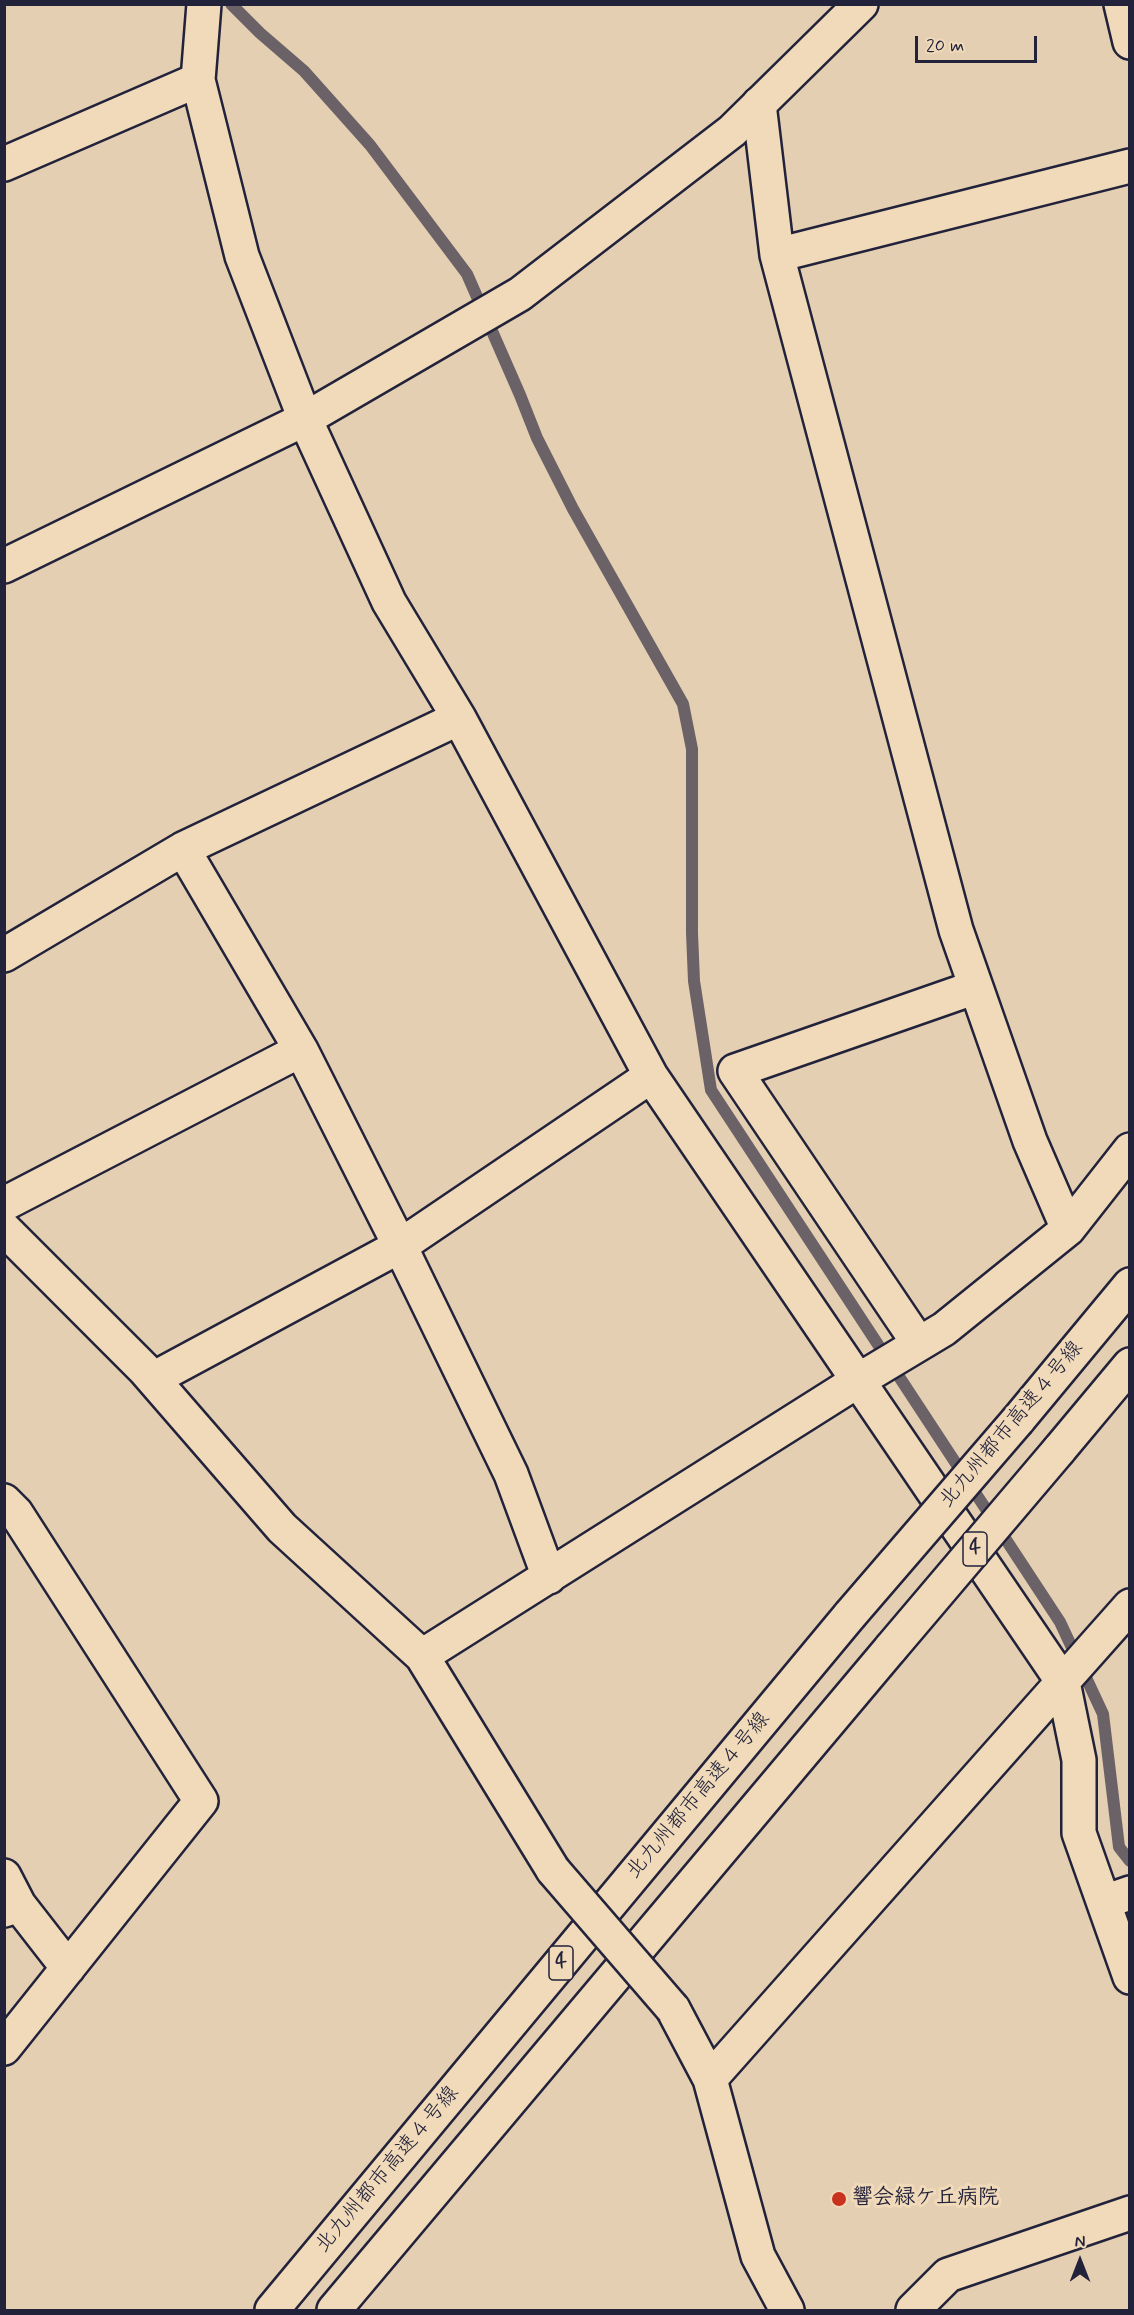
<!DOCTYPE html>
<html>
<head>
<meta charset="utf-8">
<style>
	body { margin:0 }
	#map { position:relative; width:1134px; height:2315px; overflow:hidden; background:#e4cfb2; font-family:Mynerve,sans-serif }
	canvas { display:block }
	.frame { position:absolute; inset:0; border:6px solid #22223b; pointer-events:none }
	.north { position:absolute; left:1050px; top:2231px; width:60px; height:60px; -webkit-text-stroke:4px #f0dab9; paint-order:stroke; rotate:0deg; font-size:16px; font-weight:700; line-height:24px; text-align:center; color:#22223b }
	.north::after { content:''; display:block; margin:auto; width:21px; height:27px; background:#22223b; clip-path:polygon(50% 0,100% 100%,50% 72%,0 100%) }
	.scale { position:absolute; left:915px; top:36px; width:122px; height:27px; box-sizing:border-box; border:3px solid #22223b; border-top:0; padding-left:8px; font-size:18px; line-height:21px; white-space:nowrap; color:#22223b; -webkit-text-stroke:4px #f0dab9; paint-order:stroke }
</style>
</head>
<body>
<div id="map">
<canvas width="1134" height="2315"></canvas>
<div class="frame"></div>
<div class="north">N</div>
<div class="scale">20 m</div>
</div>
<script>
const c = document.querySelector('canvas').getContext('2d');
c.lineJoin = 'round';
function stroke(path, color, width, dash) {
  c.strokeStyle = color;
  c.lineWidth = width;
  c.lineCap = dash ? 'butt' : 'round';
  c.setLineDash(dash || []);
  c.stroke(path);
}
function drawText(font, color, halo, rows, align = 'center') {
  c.font = font + ' Mynerve,"Klee One",sans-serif';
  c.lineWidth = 6;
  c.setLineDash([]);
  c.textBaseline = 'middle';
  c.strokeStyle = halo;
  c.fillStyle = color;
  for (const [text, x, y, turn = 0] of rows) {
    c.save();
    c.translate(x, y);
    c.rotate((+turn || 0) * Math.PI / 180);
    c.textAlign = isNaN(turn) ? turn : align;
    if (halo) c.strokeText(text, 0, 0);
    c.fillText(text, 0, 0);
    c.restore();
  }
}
const stream = new Path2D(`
	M231,4L260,33L304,71L370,145L467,274L520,395L537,438L573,509L683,704L692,749V933L694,981L711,1090L1060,1622L1103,1714L1119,1847L1130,1861`);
const street = new Path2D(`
	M204,4L198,80L242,256L305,419L389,602L459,718L651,1076L1063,1682L1079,1760V1833L1130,1977
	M1121,4L1130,42
	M759,104L777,255L956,930L1030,1141L1068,1229
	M4,164L198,80
	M777,255L1130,166
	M4,955L183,849L459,718
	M301,1050L400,1246L511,1474L549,1577
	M4,1204L301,1050L183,849
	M4,1229L144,1369L282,1528L422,1656L553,1870
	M919,1344L735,1071L976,987
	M153,1379L400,1246L651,1076
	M4,1501L16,1513L201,1801L4,2048
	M422,1656L859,1380L944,1329L1068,1229L1130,1150
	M4,1876L19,1905
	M1104,1902L1130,1893
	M4,1910L19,1905L68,1968
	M673,2009L710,2079L758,2256L787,2310
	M710,2079L1130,1606
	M913,2310L948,2275L1130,2213`);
const secondary = new Path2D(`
	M4,566L305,419L520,294L732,131L861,4`);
const highway = new Path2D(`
	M1018,1420L1130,1285
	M1059,1450L1130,1365
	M272,2310L850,1615
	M334,2310L891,1648`);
const streetBridge = new Path2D(`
	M553,1870L673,2009`);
const highwayBridge = new Path2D(`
	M850,1615L1018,1420
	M891,1648L1059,1450`);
const markers = [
	[839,2199,8,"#c8321e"]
];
const shields = [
	[975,1549,24],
	[561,1963,24]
];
const shieldNames = [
	["4",975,1549],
	["4",561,1963]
];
const streetNames = [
	["北九州都市高速４号線",1012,1425,-50],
	["北九州都市高速４号線",699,1796,-50],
	["北九州都市高速４号線",388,2170,-50]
];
const poiNames = [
	["響会緑ケ丘病院",852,2199]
];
stroke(stream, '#6a6267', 12);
stroke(street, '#22223b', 38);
stroke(secondary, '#22223b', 38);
stroke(highway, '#22223b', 38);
stroke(street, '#f0dab9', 33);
stroke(secondary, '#f0dab9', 33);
stroke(highway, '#f0dab9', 33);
stroke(streetBridge, '#22223b', 38, []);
stroke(highwayBridge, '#22223b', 38, []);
stroke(streetBridge, '#f0dab9', 33);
stroke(highwayBridge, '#f0dab9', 33);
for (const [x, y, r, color] of markers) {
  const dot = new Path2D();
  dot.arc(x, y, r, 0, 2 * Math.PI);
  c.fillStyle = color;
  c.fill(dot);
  stroke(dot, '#f0dab9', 2);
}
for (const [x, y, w] of shields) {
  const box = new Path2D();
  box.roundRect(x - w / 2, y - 17, w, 34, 4.5);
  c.fillStyle = '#f0dab9';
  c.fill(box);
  stroke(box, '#22223b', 1.5);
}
drawText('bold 20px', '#22223b', null, shieldNames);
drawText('21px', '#22223b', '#f0dab9', streetNames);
drawText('bold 21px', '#22223b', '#f0dab9', poiNames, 'left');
</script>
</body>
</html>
